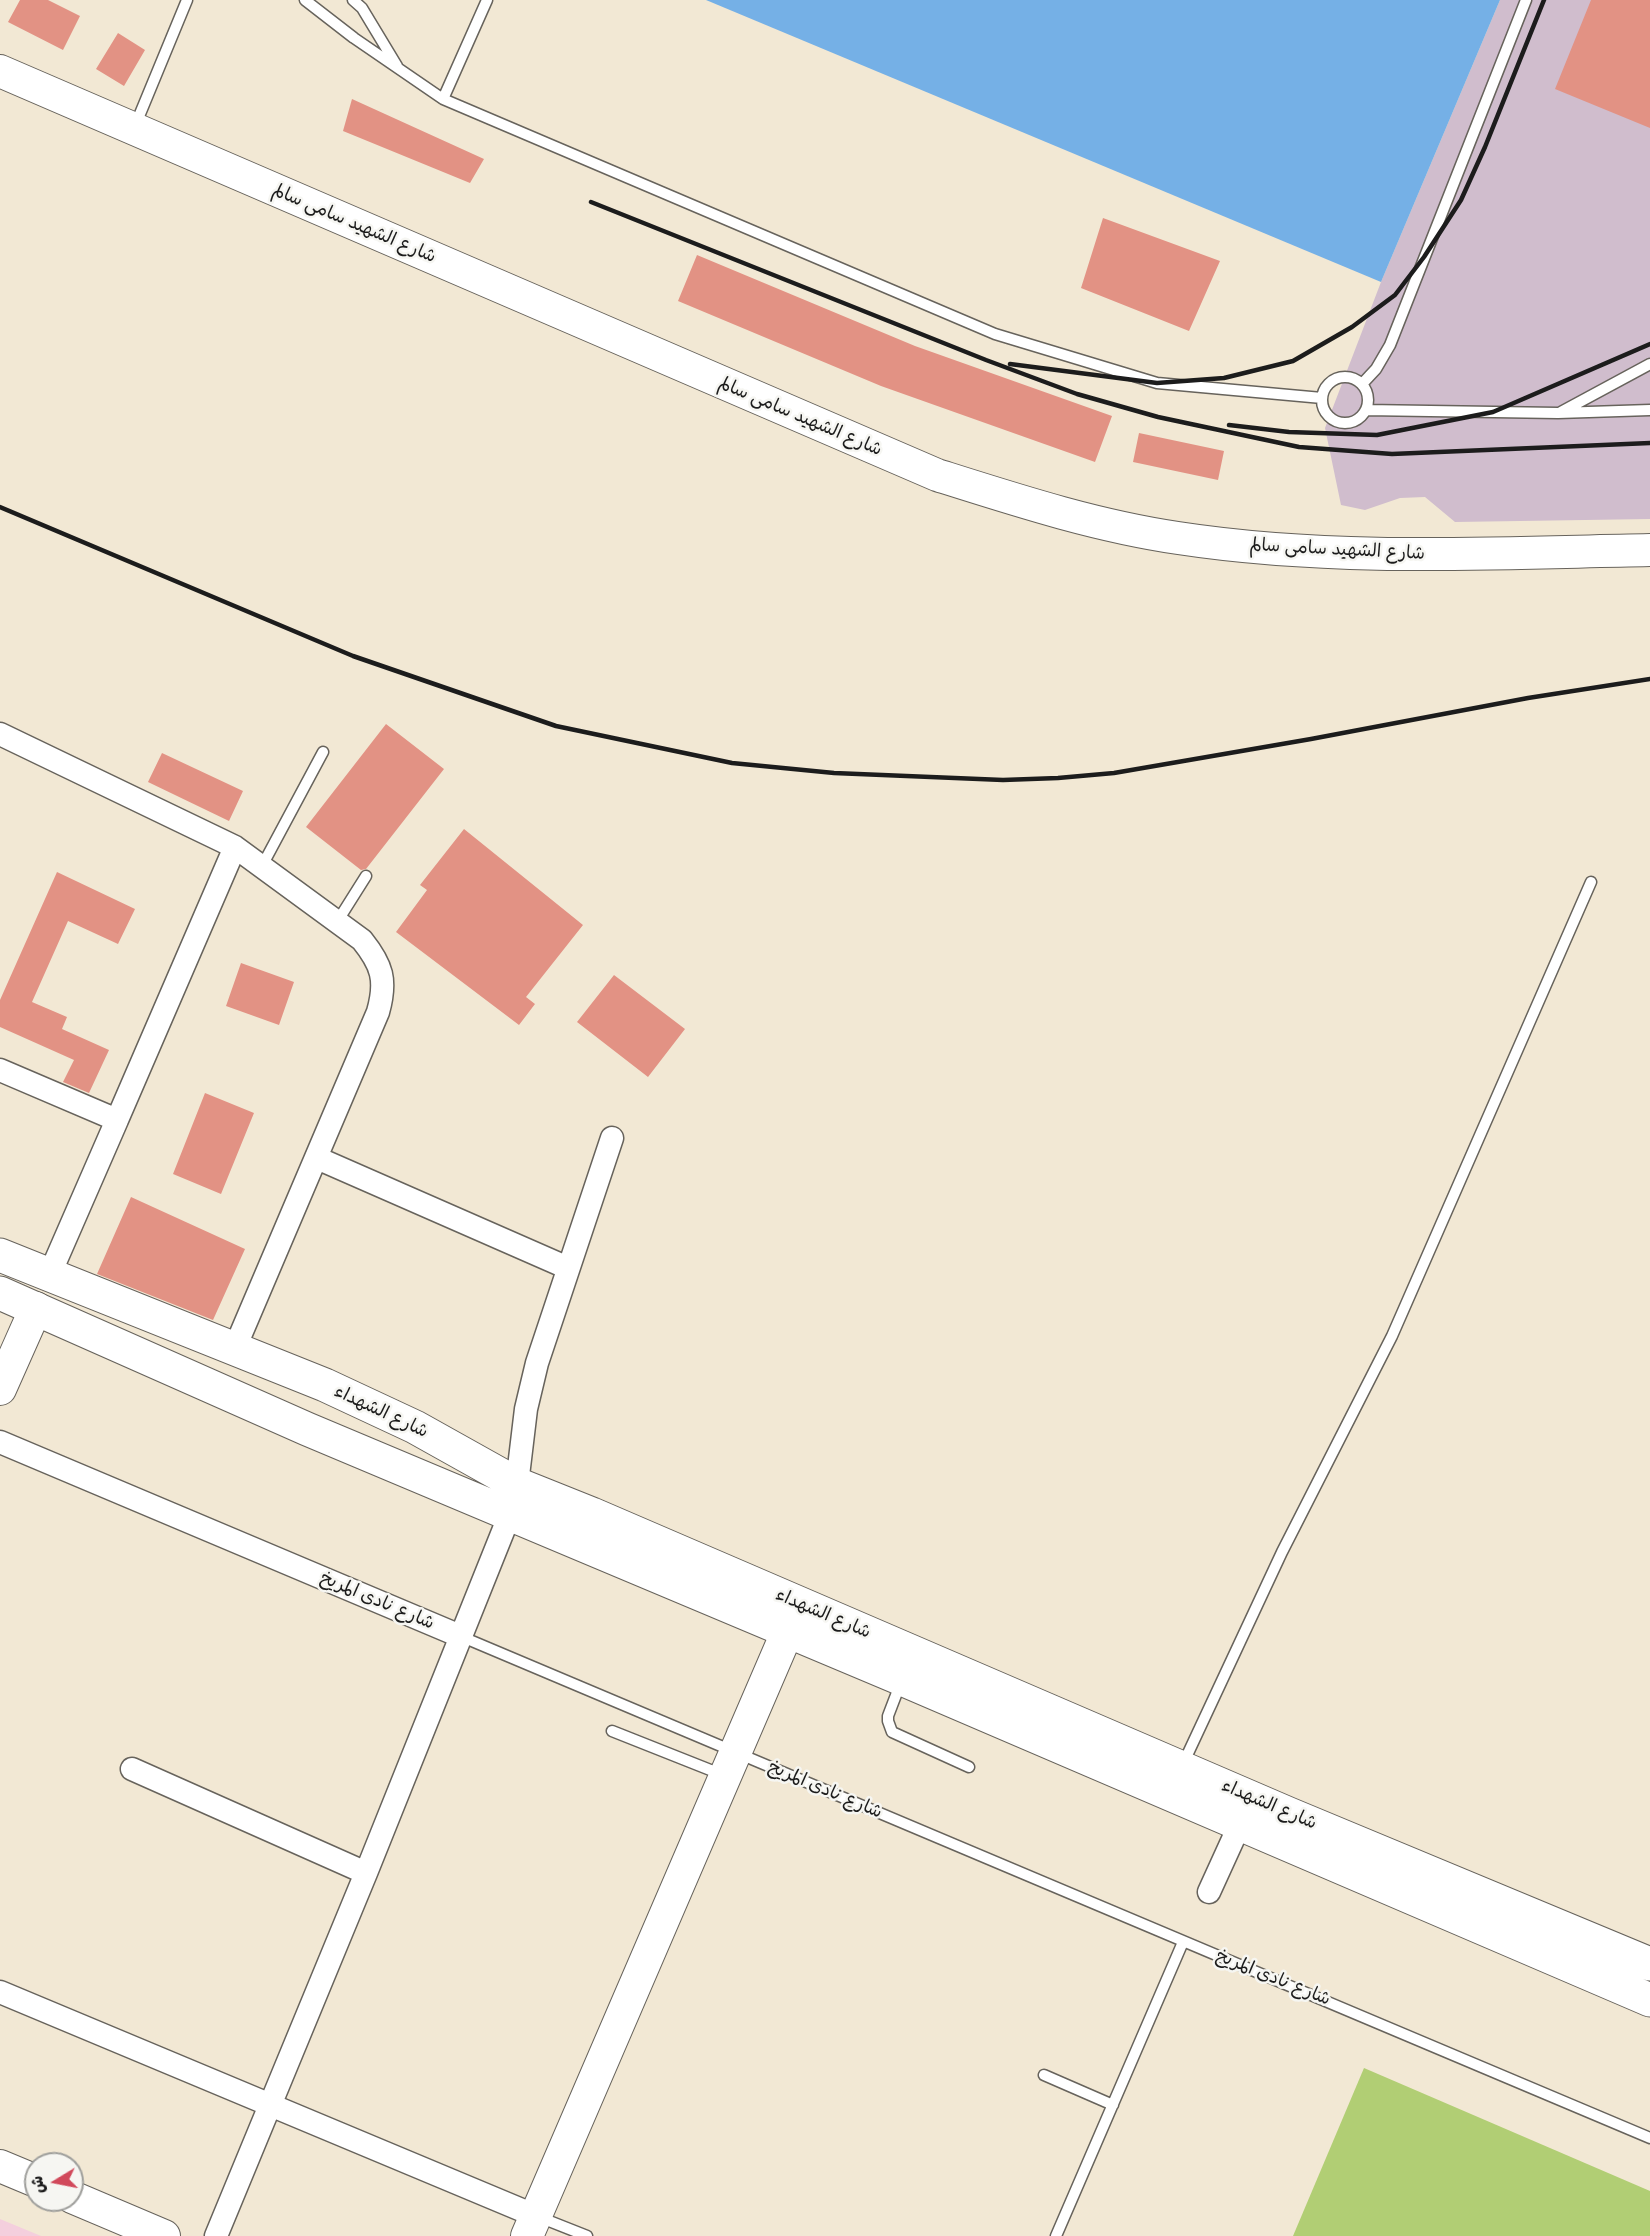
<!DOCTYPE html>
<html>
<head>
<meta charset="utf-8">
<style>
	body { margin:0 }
	#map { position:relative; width:1650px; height:2236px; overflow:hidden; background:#f2e8d4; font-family:Sriracha,"Playpen Sans Arabic",sans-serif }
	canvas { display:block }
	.north { position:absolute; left:24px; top:2152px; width:60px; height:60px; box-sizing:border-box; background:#f6f6f2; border:2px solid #9f9f9c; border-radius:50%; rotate:260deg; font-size:16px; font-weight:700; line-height:24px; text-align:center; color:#1c1c1c }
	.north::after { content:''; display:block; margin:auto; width:21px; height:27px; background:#d1495b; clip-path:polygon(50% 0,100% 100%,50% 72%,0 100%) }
</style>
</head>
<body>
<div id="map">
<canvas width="1650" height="2236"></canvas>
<div class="north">ش</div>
</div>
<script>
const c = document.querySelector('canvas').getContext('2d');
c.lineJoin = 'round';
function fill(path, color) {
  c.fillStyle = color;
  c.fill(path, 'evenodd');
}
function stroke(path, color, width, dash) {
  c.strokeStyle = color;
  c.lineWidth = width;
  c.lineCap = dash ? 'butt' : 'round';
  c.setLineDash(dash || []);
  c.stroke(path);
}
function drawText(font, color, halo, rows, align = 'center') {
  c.font = font + ' Sriracha,"Playpen Sans Arabic",sans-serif';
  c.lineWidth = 5;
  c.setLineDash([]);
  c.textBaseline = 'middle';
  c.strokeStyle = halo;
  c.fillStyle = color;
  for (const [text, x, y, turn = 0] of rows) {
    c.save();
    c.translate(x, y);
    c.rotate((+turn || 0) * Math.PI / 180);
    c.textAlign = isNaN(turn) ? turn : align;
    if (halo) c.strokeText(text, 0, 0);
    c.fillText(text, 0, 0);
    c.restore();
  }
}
const built = new Path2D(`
	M0,2219L41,2236H0Z`);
const industrial = new Path2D(`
	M1500,0H1650V519L1455,522L1425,497L1400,498L1365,510L1341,505L1325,428L1381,282Z`);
const green = new Path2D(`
	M1364,2068L1650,2191V2236H1293Z`);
const water = new Path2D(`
	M706,0H1500L1381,282Z`);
const building = new Path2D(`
	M20,0H48L80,16L63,50L8,22Z
	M1591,0H1650V128L1555,89Z
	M118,33L145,50L124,86L96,69Z
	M352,99L484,159L470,183L343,131Z
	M1103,218L1220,261L1189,331L1081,288Z
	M697,255L915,346L1112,416L1095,462L881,386L678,301Z
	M1139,433L1224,451L1218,480L1133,462Z
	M386,724L444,769L366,869L361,870L306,827Z
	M162,753L243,791L229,821L148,782Z
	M464,829L583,925L526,997L535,1004L519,1025L396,932L427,890L420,885Z
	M57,872L135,909L118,944L68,921L32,1002L67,1017L62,1029L109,1050L89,1093L63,1082L74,1060L0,1027V1000Z
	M241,963L294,982L279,1025L226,1006Z
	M614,975L685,1029L648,1077L577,1022Z
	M205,1093L254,1113L221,1194L173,1174Z
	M131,1197L245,1249L213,1320L97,1274Z`);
const lane = new Path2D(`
	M305,0L354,38L443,99L995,334L1157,383L1322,398
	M353,0L362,8L397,66
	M443,99L487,0
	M135,126L187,0
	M1322 400a23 23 0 1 1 46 0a23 23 0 1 1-46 0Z
	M1362,384L1376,369L1390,345L1526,0
	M1366,410L1558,413L1650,410
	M1561,412L1650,364
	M262,866L323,752
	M337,922L366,876
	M460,1636L1650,2138
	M901,1682L888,1716V1721L892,1732L969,1767
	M612,1731L723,1775
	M1183,1764L1282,1552L1392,1336L1591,882
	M1044,2075L1113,2105
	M539,2217L587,2236
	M1056,2236L1183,1942`);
const street = new Path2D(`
	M0,734L235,847L362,940C382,965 387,980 378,1012L234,1350
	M0,1070L117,1120L49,1276
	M117,1120L235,847
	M317,1158L568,1268
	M0,1442L460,1636
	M517,1484L526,1409L537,1363L612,1138
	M132,1769L366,1873
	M1209,1892L1240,1824
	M0,1992L536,2216
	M216,2236L366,1873L510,1514`);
const secondary = new Path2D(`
	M0,71L937,475C1016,500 1096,526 1178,538C1335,562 1493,553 1650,550
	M0,1389L36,1308
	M0,2166L36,2181
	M72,2197L164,2236
	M527,2236L798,1607`);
const highway = new Path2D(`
	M0,1255L325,1385L415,1427L517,1484L592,1514L1289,1814L1650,1964
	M0,1293L307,1429L902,1679L1650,2000`);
const rail = new Path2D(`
	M591,202L986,360L1077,394L1158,417L1299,447L1392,454L1650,443
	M1010,364L1157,383L1224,378L1293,361L1352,327L1395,295L1424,257L1461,200L1485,147L1544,0
	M1229,425L1289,432L1377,435L1493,412L1650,344
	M0,507L353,656L556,726L732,763L834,773L1003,780L1058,778L1114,773L1311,739L1528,698L1650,679`);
const streetNames = [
	["شارع الشهيد سامى سالم",354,224,23],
	["شارع الشهيد سامى سالم",800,417,23],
	["شارع الشهيد سامى سالم",1337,550,3],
	["شارع الشهداء",381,1412,25],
	["شارع نادى المريخ",377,1601,23],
	["شارع الشهداء",823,1614,23],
	["شارع نادى المريخ",825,1790,23],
	["شارع الشهداء",1269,1805,23],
	["شارع نادى المريخ",1273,1978,22]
];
fill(built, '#f4cfdd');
fill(industrial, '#d0bdcd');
fill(green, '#b1ce74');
fill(water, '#75b0e6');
fill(building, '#e29284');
stroke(lane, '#67635c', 13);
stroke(street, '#67635c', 25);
stroke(secondary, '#67635c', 34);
stroke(highway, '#67635c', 35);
stroke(lane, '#fff', 10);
stroke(street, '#fff', 22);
stroke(secondary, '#fff', 32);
stroke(highway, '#fff', 33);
stroke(rail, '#1c1c1c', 4.5);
drawText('18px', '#1c1c1c', '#f6f6f2', streetNames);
</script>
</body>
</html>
